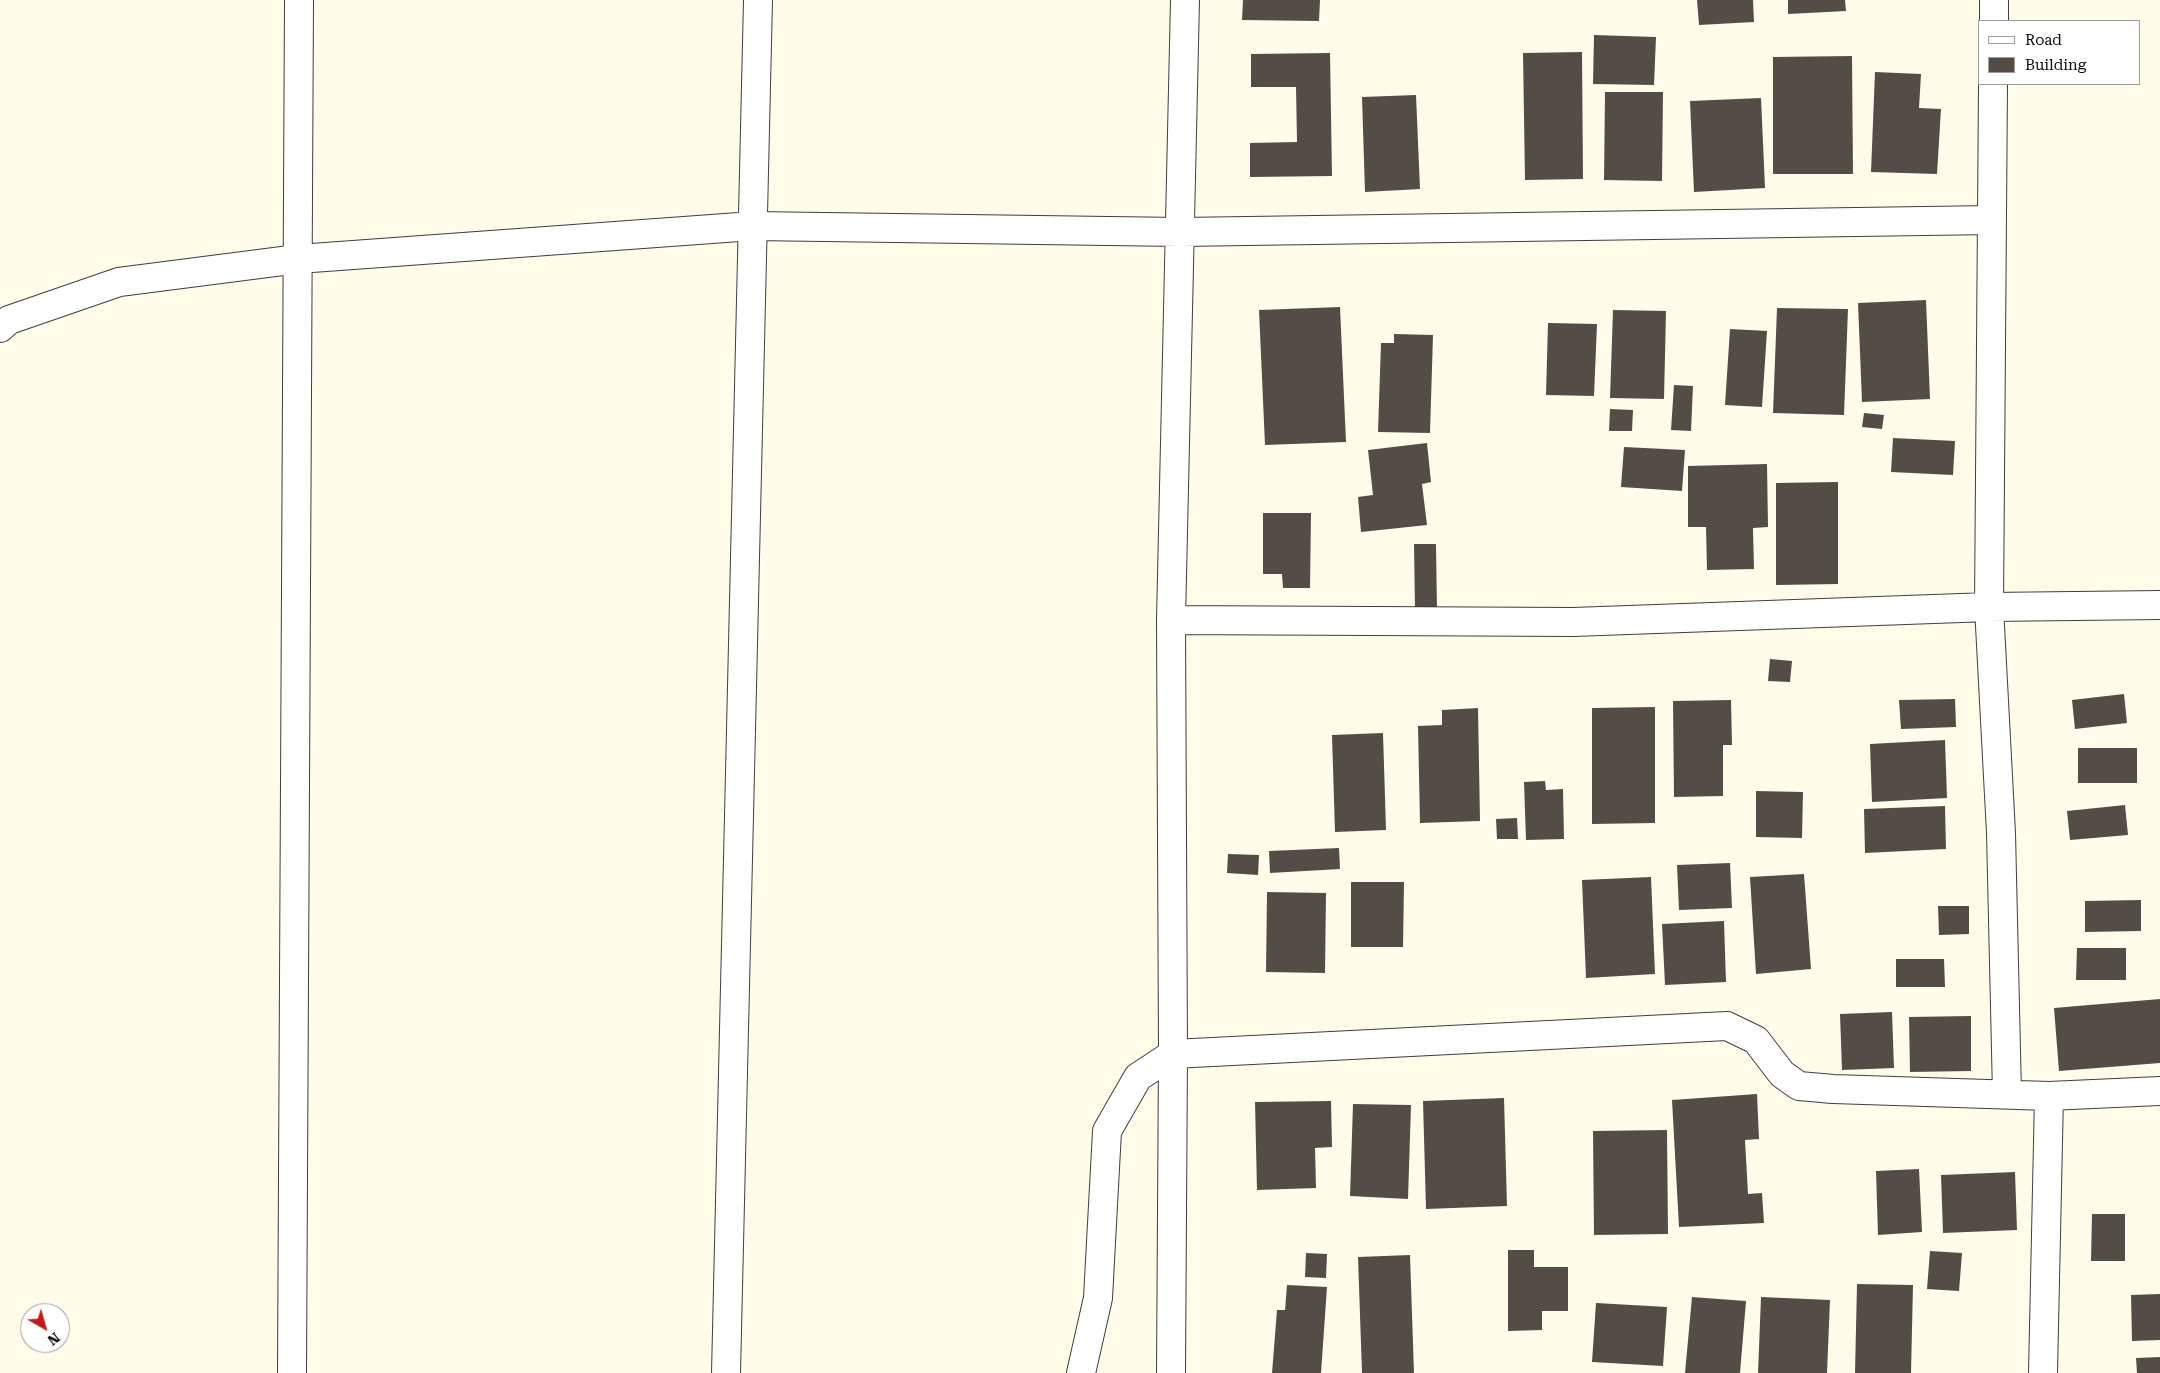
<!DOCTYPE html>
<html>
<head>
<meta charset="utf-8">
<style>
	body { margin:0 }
	#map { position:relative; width:2160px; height:1373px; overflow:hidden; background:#fffce9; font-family:"Roboto Serif",serif }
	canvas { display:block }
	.legend { position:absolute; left:1978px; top:20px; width:162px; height:65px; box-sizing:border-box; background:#fff; border:1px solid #9d9d9d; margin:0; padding:6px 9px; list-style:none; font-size:15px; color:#0b0b0b }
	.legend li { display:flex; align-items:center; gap:10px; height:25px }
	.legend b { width:25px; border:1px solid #9d9d9d }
	.north { position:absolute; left:20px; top:1303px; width:50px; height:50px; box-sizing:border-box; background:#fff; border:1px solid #9d9d9d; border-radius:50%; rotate:142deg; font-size:14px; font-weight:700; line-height:20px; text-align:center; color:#0b0b0b }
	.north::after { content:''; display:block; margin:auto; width:18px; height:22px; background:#c41a1c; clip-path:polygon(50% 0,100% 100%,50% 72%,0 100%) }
</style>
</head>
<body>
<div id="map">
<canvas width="2160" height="1373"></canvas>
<ul class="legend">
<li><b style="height:6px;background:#fff"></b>Road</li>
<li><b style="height:14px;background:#544d47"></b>Building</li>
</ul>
<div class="north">N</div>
</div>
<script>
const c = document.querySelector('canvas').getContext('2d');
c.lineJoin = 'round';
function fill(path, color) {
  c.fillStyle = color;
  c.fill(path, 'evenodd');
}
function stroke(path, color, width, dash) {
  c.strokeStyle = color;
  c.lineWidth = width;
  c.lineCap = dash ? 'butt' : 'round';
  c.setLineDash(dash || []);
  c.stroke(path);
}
const building = new Path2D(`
	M1243,0H1320L1319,21L1242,20Z
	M1697,0H1753L1754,22L1699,25Z
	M1788,0H1845L1846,11L1788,14Z
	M1594,35L1656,37L1654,85L1593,84Z
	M1582,52L1583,179L1525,180L1523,53Z
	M1330,53L1332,176L1250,177V143L1297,142L1296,87H1251V54Z
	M1852,56L1853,174H1773V57Z
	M1875,72L1921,74L1919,108L1941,109L1937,174L1871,172Z
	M1605,92H1663L1662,181L1604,180Z
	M1416,95L1420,189L1365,192L1362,97Z
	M1761,98L1765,188L1694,192L1690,101Z
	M1926,300L1930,399L1862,402L1858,303Z
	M1340,307L1346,442L1265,445L1259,310Z
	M1777,308L1848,309L1844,415L1773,413Z
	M1613,310L1666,311L1664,399L1610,398Z
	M1548,323L1597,324L1594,396L1546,395Z
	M1730,329L1767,331L1762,407L1725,405Z
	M1394,334L1433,335L1430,433L1378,432L1381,343H1394Z
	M1674,385L1693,386L1691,431L1671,430Z
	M1610,409L1633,410L1632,431H1609Z
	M1864,413L1884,415L1882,429L1862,427Z
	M1893,438L1955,441L1953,475L1891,472Z
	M1427,443L1431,482L1422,484L1427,525L1361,532L1358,497L1373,495L1368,450Z
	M1624,447L1685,450L1682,491L1621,487Z
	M1767,464L1768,527L1753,528L1754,569L1707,570L1706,527H1688V466Z
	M1838,482V584L1776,585V483Z
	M1263,513H1311L1310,588H1283L1282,574H1263Z
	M1414,544H1436L1437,609L1415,610Z
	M1770,659L1792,661L1790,682L1768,681Z
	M2124,694L2127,723L2075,729L2072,700Z
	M1955,699L1956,727L1901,729L1899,700Z
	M1731,700L1732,745H1723V796L1674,797L1673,701Z
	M1655,707V823L1592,824V708Z
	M1478,708L1480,821L1420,823L1418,726L1442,725V710Z
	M1383,733L1386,830L1335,832L1332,735Z
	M1945,740L1947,798L1872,802L1870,744Z
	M2078,748H2137V783H2078Z
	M1545,781L1546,790L1563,789L1564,839L1526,840L1524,782Z
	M1756,791L1803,792L1802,838L1756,837Z
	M2125,805L2128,835L2070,840L2067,811Z
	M1945,806L1946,849L1865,853L1864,809Z
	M1517,818L1518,839H1497L1496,819Z
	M1339,848L1340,869L1270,873L1269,851Z
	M1228,854L1259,855L1258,875L1227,873Z
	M1730,863L1732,908L1679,910L1677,865Z
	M1804,874L1811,969L1756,974L1750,877Z
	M1651,877L1655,974L1586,978L1582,880Z
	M1351,882H1404L1403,947H1351Z
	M1267,892L1326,893L1325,973L1266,972Z
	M2141,900V931L2085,932V901Z
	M1938,906H1969V934L1939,935Z
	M1724,921L1726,982L1665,985L1662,924Z
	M2077,948H2126V980H2076Z
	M1896,959H1944L1945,987H1896Z
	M2160,999V1063L2059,1071L2054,1008Z
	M1892,1012L1894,1068L1842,1070L1840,1014Z
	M1971,1016V1071L1910,1072L1909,1017Z
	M1757,1094L1759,1139L1745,1140L1748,1194L1762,1193L1764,1223L1679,1227L1672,1100Z
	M1504,1098L1507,1206L1426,1209L1423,1101Z
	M1331,1101L1332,1147L1315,1148L1316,1188L1257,1190L1255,1102Z
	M1353,1104L1411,1105L1408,1199L1350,1196Z
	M1667,1130L1668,1234L1594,1235L1593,1131Z
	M1919,1169L1922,1232L1878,1235L1876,1171Z
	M2015,1172L2017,1230L1943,1233L1941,1175Z
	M2092,1214H2125V1261H2091Z
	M1508,1250H1534V1267H1568V1311H1542V1330L1508,1331Z
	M1930,1251L1962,1253L1959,1291L1927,1289Z
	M1306,1253L1327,1254L1326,1278L1305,1277Z
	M1410,1255L1414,1373H1362L1358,1257Z
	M1857,1284L1913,1285L1911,1373H1855Z
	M1287,1285L1327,1287L1321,1373H1272L1277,1310H1285Z
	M2160,1294V1340L2132,1341L2131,1295Z
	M1692,1297L1746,1301L1740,1373H1685Z
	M1761,1297L1830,1300L1827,1373H1758Z
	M1596,1303L1667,1307L1663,1366L1592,1362Z
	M2160,1357V1373H2137L2136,1358Z`);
const minor = new Path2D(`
	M1994,21V0
	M1993,84L1989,607L2001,833L2007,1094
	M0,328L9,320L119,282L298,259L753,226L1180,232L1992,220
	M1171,620L1573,622L1989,607L2160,605
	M292,1373L299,0
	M726,1373L758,0
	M1081,1373L1098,1298L1107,1131L1138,1077L1173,1054L1727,1026L1756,1040L1782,1074L1799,1086L1833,1089L2049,1096L2160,1091
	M1171,1373L1173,1054L1171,620L1185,0
	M2043,1373L2049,1096`);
fill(building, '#544d47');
stroke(minor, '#3e3e3e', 30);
stroke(minor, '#fff', 28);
</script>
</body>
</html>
